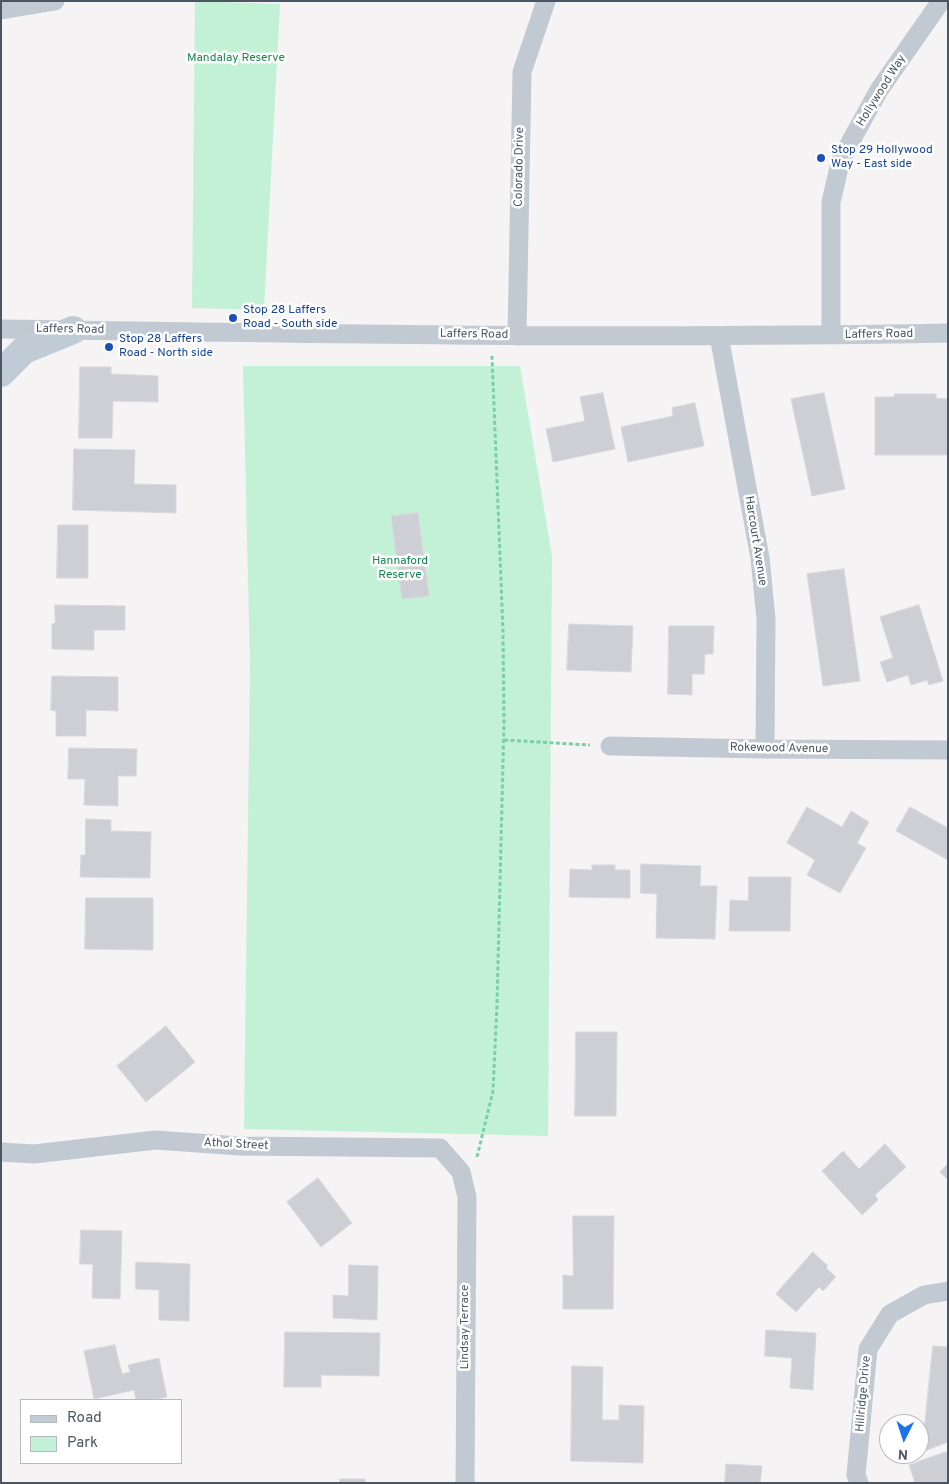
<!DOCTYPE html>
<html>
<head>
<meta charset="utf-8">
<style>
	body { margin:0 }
	#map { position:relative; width:949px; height:1484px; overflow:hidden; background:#f5f3f3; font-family:Overpass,sans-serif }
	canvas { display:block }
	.frame { position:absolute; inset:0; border:2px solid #4a5661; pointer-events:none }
	.legend { position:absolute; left:20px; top:1399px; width:162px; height:65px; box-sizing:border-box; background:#fff; border:1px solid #b7bbc0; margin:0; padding:6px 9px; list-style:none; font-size:15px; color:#4a5661 }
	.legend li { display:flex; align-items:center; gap:10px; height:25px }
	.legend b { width:25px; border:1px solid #b7bbc0 }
	.north { position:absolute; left:879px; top:1414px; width:50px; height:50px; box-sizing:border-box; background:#fff; border:1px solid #b7bbc0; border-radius:50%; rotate:184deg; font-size:14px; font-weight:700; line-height:20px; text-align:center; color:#4a5661 }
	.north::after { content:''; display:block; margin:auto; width:18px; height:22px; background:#1a73e8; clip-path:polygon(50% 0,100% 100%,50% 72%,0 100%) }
</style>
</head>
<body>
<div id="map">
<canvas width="949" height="1484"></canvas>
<div class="frame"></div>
<ul class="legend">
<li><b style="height:6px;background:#c1cbd6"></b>Road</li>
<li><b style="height:14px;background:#c3f1d5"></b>Park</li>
</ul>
<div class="north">N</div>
</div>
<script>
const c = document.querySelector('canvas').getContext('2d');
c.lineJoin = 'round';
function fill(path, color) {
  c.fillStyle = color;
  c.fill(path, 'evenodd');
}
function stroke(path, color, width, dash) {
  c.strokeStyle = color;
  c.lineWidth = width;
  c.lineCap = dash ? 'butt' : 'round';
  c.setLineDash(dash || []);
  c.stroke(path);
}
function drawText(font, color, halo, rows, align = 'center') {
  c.font = font + ' Overpass,sans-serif';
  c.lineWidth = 5;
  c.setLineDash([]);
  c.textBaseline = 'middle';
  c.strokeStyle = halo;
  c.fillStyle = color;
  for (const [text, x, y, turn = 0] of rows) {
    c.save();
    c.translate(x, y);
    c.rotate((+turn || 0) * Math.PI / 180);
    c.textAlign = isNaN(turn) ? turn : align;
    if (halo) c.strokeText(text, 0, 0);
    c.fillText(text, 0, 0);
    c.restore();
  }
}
const green = new Path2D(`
	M195,1L280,4L264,310L192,308Z
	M243,366H520L552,556L548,1136L244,1129L250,667Z`);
const building = new Path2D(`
	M80,367H111V374L158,376V402L113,401L112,438H79Z
	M603,393L615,449L553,462L546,429L585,421L580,397Z
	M824,393L845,489L812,496L791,399Z
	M895,394H936V398L948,399V455H875V397H894Z
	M695,403L704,446L628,462L621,427L673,416L672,408Z
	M74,449L135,450L134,484L176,485V513L73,510Z
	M418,513L429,596L402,599L391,516Z
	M58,525H88V578H57Z
	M844,569L860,681L823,686L807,574Z
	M55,605L125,606V630H94V650L52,649V624L55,623Z
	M919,605L943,681L929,685L927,680L911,685L908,675L887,682L880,662L893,658L880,617Z
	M569,624L633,626L631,672L567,670Z
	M669,626H714L713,654H705L704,674H692V695L668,694Z
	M52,676L118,677V711L86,710V736H56V711L51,710Z
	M69,748L137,749L136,776H118V806L84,805L85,779H68Z
	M807,807L842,827L851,811L869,822L857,843L866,848L840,893L807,875L815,860L787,843Z
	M910,807L948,828V860L896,831Z
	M86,819L111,820V831L151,832L150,878L80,877L81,855H85Z
	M641,864L701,866L700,886H717L715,939L656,938L657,894L641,893Z
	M592,865H615V870H630V898L569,897L570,869L592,870Z
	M749,877H791L790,931H729L730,900L748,901Z
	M86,898H153V950L85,949Z
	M166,1026L195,1062L146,1102L117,1066Z
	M576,1032H617L616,1116H575Z
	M885,1144L906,1167L875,1195L878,1200L862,1215L822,1171L843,1151L859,1169Z
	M948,1164V1180L940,1172Z
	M318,1178L352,1223L321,1247L287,1202Z
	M573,1216H614L613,1309H563V1275L573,1276Z
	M81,1230L122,1231L120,1299L92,1298L93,1264H80Z
	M813,1252L828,1266L826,1268L836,1277L823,1291L819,1287L796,1312L776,1294Z
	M136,1262L190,1264L189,1321L159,1320V1290L136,1289Z
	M349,1265L378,1266L377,1320L333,1318V1295L348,1296Z
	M766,1330L816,1333L813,1390L790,1388L792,1358L765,1356Z
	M285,1332L380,1333L379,1376L321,1375V1387H284Z
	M115,1345L122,1374L130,1372L128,1365L159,1358L167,1397L153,1400H136L134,1390L94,1399L84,1351Z
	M933,1346L948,1347V1442L922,1452Z
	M572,1366L603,1367L602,1420H619V1405L644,1406L643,1463L571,1461Z
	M946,1452L948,1456V1483H915L909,1465Z
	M726,1464L762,1466L760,1483H725Z
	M340,1479H365V1483H340Z`);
const path = new Path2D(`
	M504,740L590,745
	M477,1157L493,1091L497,1004L504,723L503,631L492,356`);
const minor = new Path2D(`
	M1,10L55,1
	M1,329C317,334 632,339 948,333
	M831,335V202L841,159L879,90L941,1
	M517,336L522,72L546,1
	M719,336L760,558L766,619L765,749
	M610,746L765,749L948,750
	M1,1152L34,1154L156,1140L239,1146L440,1148L461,1172L467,1197L465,1483
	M859,1483L856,1475L868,1349L890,1314L924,1295L948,1291`);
const secondary = new Path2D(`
	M1,373L24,350L73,330`);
const markers = [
	[821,158,5,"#1a4fb4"],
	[233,318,5,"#1a4fb4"],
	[109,347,5,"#1a4fb4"]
];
const parkNames = [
	["Mandalay Reserve",236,59],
	["Hannaford",400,562],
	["Reserve",400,576]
];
const streetNames = [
	["Hollywood Way",882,91,-58],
	["Colorado Drive",520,167,-89],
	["Laffers Road",70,330,1],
	["Laffers Road",474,335,1],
	["Laffers Road",879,335,-1],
	["Harcourt Avenue",755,541,81],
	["Rokewood Avenue",779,749,1],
	["Athol Street",236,1145,3],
	["Lindsay Terrace",466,1327,-90],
	["Hillridge Drive",864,1394,-85]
];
const transitNames = [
	["Stop 29 Hollywood",831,151],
	["Way - East side",831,165],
	["Stop 28 Laffers",243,311],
	["Road - South side",243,325],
	["Stop 28 Laffers",119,340],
	["Road - North side",119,354]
];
fill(green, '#c3f1d5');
fill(building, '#cdcfd5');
stroke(building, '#d7d9de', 1);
stroke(path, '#7ad0a6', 3, [4, 2.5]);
stroke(minor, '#c1cad2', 19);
stroke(secondary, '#c1cbd6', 28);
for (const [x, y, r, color] of markers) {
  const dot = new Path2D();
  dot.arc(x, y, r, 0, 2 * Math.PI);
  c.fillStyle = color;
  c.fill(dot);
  stroke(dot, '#fff', 2);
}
drawText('12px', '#17864f', '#fff', parkNames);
drawText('12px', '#4a5661', '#fff', streetNames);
drawText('12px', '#164399', '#fff', transitNames, 'left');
</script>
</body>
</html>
